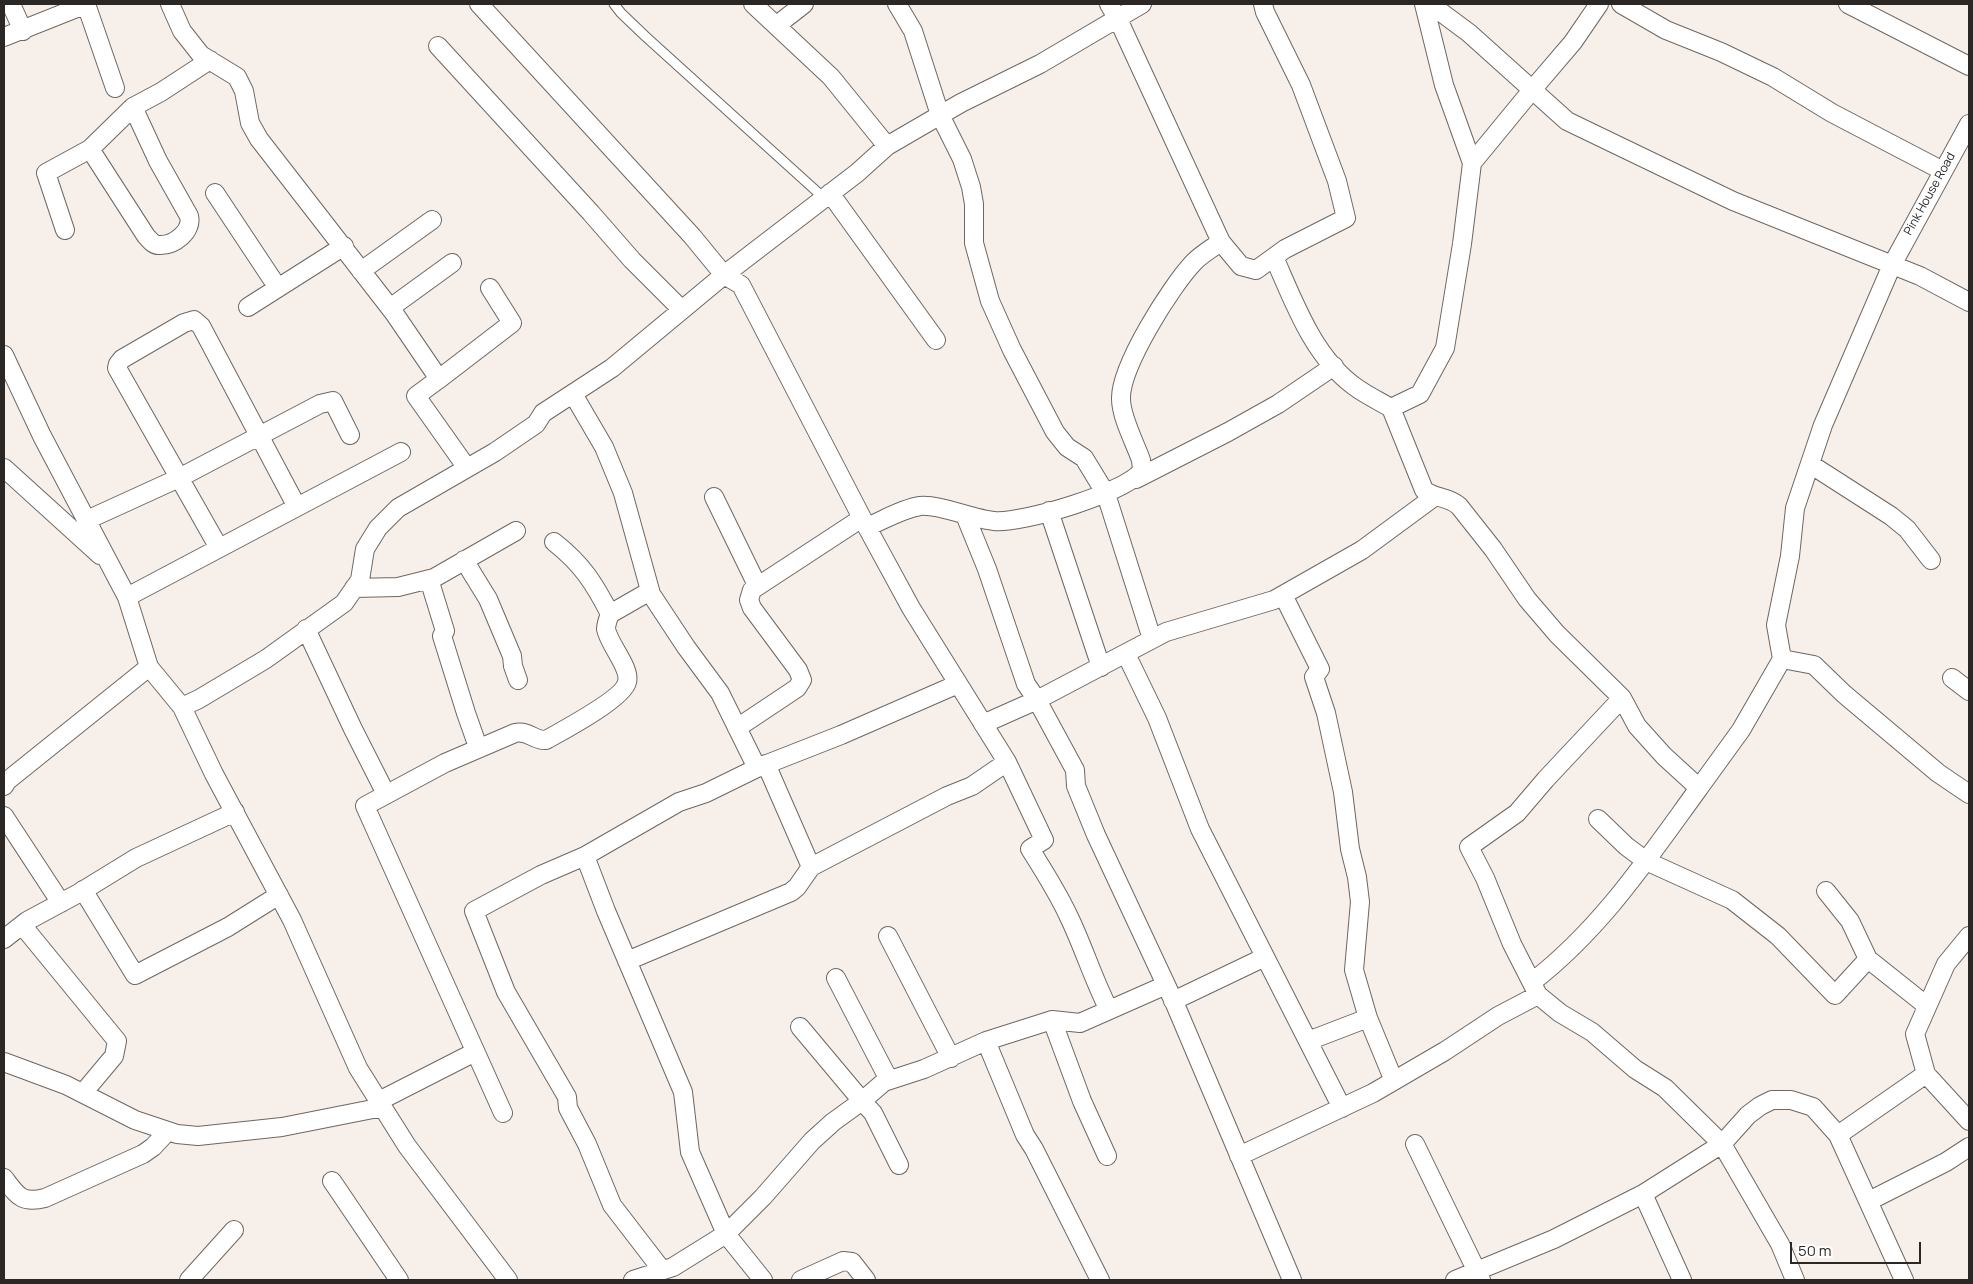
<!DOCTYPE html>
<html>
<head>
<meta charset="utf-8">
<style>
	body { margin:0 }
	#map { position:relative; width:1973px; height:1284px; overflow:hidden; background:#f7efea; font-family:Manrope,sans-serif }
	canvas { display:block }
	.frame { position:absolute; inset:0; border:5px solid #2a2725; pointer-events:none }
	.scale { position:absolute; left:1790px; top:1242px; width:131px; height:22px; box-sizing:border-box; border:2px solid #2a2725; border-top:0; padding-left:6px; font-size:15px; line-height:18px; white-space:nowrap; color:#2a2725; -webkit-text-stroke:4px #fff; paint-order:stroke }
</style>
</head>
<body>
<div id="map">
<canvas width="1973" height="1284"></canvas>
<div class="frame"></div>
<div class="scale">50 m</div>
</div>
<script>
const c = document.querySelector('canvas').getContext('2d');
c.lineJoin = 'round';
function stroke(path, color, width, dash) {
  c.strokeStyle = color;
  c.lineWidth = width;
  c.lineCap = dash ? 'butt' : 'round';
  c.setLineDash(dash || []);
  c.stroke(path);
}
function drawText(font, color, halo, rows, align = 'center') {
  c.font = font + ' Manrope,sans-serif';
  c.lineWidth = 4.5;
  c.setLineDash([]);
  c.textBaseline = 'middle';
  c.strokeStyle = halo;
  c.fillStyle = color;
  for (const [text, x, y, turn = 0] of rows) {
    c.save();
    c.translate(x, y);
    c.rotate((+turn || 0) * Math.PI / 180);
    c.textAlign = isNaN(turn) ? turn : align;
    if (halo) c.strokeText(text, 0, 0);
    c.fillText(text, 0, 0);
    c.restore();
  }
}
const service = new Path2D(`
	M614,4L621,13L645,36L824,198`);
const minor = new Path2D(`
	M11,4L23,31
	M86,4L115,88
	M170,4L182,31L201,55L237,77L244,91L250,123L259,139L394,313L439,379L416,396L467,468
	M479,4L692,236L724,275L741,285L862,518L911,608L1007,762L1044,840L1030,849C1044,871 1058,893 1069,917C1084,948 1093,979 1109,1010
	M753,4L831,77L887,146
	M897,4L913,31L940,115L962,159L971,187L974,204V243L990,301L1012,350L1055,432L1067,447L1084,458L1106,494L1152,639
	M1109,4L1118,19L1221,242L1241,266L1256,270L1285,249L1346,218L1337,181L1301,85L1265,12L1263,4
	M1430,4L1469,33L1567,121L1733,201L1920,276L1969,302
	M1621,4L1666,30L1721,52L1773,77L1832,113L1943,171
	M1848,4L1969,66
	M777,25L804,4
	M4,37L87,4
	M438,46L591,213L632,260L682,310
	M90,149L146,236C150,240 153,245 159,245C174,246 193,231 189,216L158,161L133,107
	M1472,163L1532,90L1573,42L1599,4
	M215,193L278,288
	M830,193L936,340
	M65,230L46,173L90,149L133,107L161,92L210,60
	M1274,257C1294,302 1313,356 1354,386C1366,395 1379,401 1391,408L1420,394L1445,348L1462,244L1472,163L1444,85L1424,4
	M361,271L432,220
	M248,307L344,246
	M390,308L452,263
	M4,355L42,436L127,597L149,667L182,707L214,774L292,920L358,1068L407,1146L508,1280
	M439,379L512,323L490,288
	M573,394L604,447L623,493L651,594L686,647L720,693L757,768
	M1391,408L1424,490C1435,499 1448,496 1459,506L1493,549L1527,599L1557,634L1622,698L1637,726L1664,756L1699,788L1741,730L1782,659L1776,625L1790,556L1795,508L1823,425L1892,265L1969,124
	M1810,464L1891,516L1907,529L1931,560
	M4,468L100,555
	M1136,479L1228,432L1278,404L1334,366
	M714,497L757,585
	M1049,511L1101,667
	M965,515L987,569L1026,684L1037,700L1075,770L1076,786L1096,835L1175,1004L1292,1280
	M87,520L179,478L320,404L333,401L350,435
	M867,527C884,520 901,509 920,506C940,504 972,519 994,521C1021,524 1129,492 1142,470L1141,460C1135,443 1121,417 1121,399C1120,367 1171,286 1194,262C1202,254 1212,248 1221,242
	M554,542C582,564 594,583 610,614
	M219,548L117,368L118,364L122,359L184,323L194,320L201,326L297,507
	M464,560L488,599L512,656L513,666L518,680
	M429,579L445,631L442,636L466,713L478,747
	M354,588L398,587L434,578L516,531
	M1283,595L1320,669L1314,677L1326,713L1343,792L1350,849L1357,877L1360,902L1354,970L1368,1018L1308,1041
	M127,597L401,452
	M306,629L353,729L386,794
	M1126,654L1157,718L1200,829L1342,1108
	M1782,659L1814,665L1844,694L1938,773L1969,794
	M1952,678L1969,691
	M1622,698L1546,779L1517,813L1469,847L1485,878L1512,944L1538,995L1560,1013L1592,1032L1635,1069L1665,1088L1722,1144L1780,1244L1795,1280
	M182,707L199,699L266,659L344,603L360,580L365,549L378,528L398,508L495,452L536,424L543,413L612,368L724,275L857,173L887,146L961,103L1040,64L1142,4
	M983,724L1037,700L1166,632L1274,600L1362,550L1434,497
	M737,728L797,688L802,680L798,670L752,608L749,600L752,590L862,518
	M766,764L811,867L947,796L972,786L1007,762
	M4,786L7,781L149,667
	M4,816L61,903
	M1598,819L1626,846L1646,861L1732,900L1778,936L1835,995L1868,959L1927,1006
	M585,856L541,875L474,911L506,992L567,1097L568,1108L587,1144L612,1205L662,1270
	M83,890L135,975L228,927L279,895
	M1826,891L1850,921L1868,959
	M22,925L117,1041L114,1056L83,1093
	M888,936L951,1058
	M1969,936L1946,964L1915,1034L1926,1074L1969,1121
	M4,939L27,921L79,893L136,858L235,812
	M627,961L791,892L797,887L811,867
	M836,978L889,1080
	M1532,982C1601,929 1648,858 1699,788
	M1173,1001L1265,957
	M1368,1018L1394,1081
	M1052,1020L1082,1101L1107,1156
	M986,1041L1025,1135L1034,1149L1100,1280
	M4,1062L66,1085L135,1120L177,1134L198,1136L282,1127L383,1107
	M379,1101L475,1052
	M503,1113L365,806L445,763L515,733C529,730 534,741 546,740C562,731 624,698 627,682C631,668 609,645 606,629C606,624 608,619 610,614L650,591
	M1838,1135L1926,1074
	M1415,1144L1481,1280
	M1239,1156L1373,1093L1445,1051L1498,1016L1538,995
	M899,1165L873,1113L862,1101L884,1082L924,1069L986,1041L1052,1020L1080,1023L1166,985
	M4,1178C17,1195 21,1204 45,1198L143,1154L153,1147L168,1131
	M332,1181L399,1280
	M1643,1194L1682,1280
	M1869,1201L1946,1162L1969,1147
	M189,1280L234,1230
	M633,1280L673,1267L726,1234L763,1197L812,1141L833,1122L862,1101L800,1027
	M763,1280L726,1234L690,1152L683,1092L606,911L585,856L679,802L706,793L757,768L841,735L958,684
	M801,1280L843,1261L852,1262L866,1280
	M1455,1280L1554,1239L1643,1194L1722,1144L1748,1115L1760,1106L1772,1100H1791L1813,1107L1838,1135L1904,1280`);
const streetNames = [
	["Pink House Road",1930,194,-61]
];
stroke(service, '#6e6762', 11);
stroke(minor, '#6e6762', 20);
stroke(service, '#fff', 9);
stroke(minor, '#fff', 18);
drawText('12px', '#2a2725', '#fff', streetNames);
</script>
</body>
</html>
